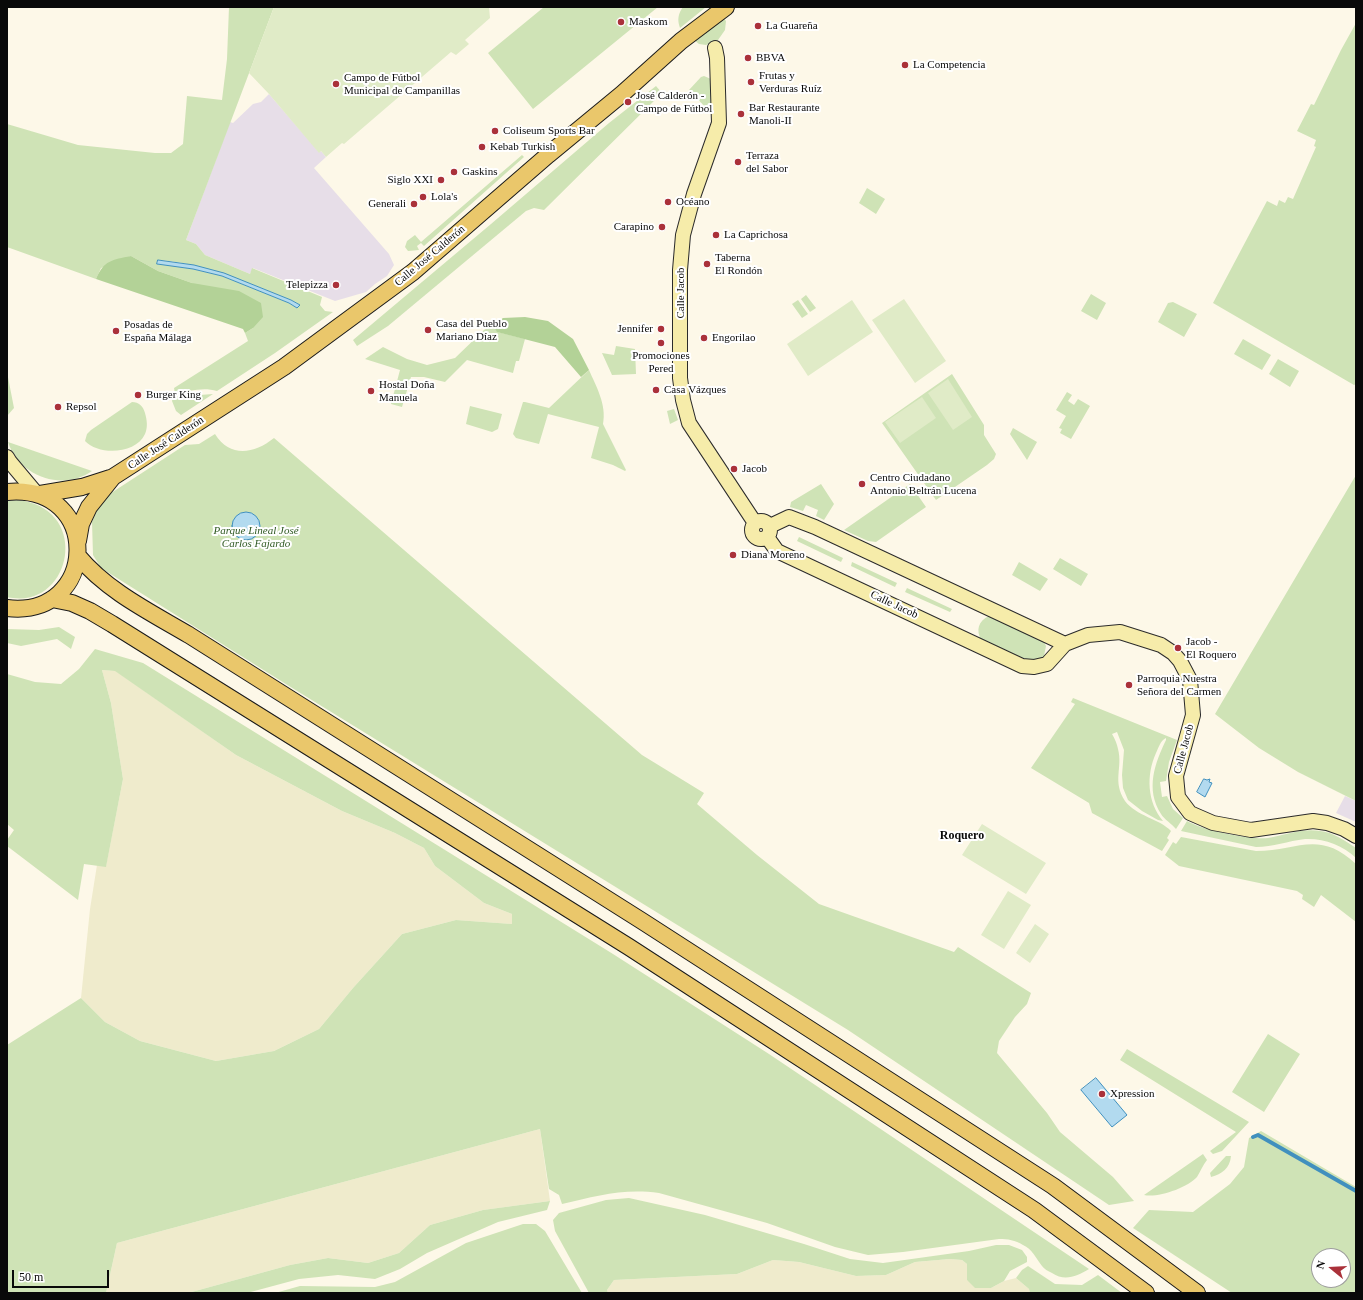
<!DOCTYPE html>
<html>
<head>
<meta charset="utf-8">
<style>
	body { margin:0 }
	#map { position:relative; width:1363px; height:1300px; overflow:hidden; background:#fdf8e8; font-family:"Times New Roman",serif }
	canvas { display:block }
	.frame { position:absolute; inset:0; border:8px solid #090909; pointer-events:none }
	.north { position:absolute; left:1311px; top:1248px; width:40px; height:40px; box-sizing:border-box; background:#fff; border:1px solid #9d9d9d; border-radius:50%; rotate:288deg; font-size:11px; font-weight:700; line-height:16px; text-align:center; color:#090909 }
	.north::after { content:''; display:block; margin:auto; width:14px; height:18px; background:#aa313a; clip-path:polygon(50% 0,100% 100%,50% 72%,0 100%) }
	.scale { position:absolute; left:12px; top:1270px; width:97px; height:18px; box-sizing:border-box; border:2px solid #090909; border-top:0; padding-left:5px; font-size:12px; line-height:14px; white-space:nowrap; color:#090909; -webkit-text-stroke:3px #fff; paint-order:stroke }
</style>
</head>
<body>
<div id="map">
<canvas width="1363" height="1300"></canvas>
<div class="frame"></div>
<div class="north">N</div>
<div class="scale">50 m</div>
</div>
<script>
const c = document.querySelector('canvas').getContext('2d');
c.lineJoin = 'round';
function fill(path, color) {
  c.fillStyle = color;
  c.fill(path, 'evenodd');
}
function stroke(path, color, width, dash) {
  c.strokeStyle = color;
  c.lineWidth = width;
  c.lineCap = dash ? 'butt' : 'round';
  c.setLineDash(dash || []);
  c.stroke(path);
}
function drawText(font, color, halo, rows, align = 'center') {
  c.font = font + ' "Times New Roman",serif';
  c.lineWidth = 4;
  c.setLineDash([]);
  c.textBaseline = 'middle';
  c.strokeStyle = halo;
  c.fillStyle = color;
  for (const [text, x, y, turn = 0] of rows) {
    c.save();
    c.translate(x, y);
    c.rotate((+turn || 0) * Math.PI / 180);
    c.textAlign = isNaN(turn) ? turn : align;
    if (halo) c.strokeText(text, 0, 0);
    c.fillText(text, 0, 0);
    c.restore();
  }
}
const industrial = new Path2D(`
	M269,94L319,152L321,151L326,157L314,168L389,254L394,265L387,276L375,284L366,292L335,301L253,268L250,274L205,255L196,244L186,240L230,122L233,123L253,104L261,102Z
	M1345,796L1356,801V822L1336,813Z`);
const farmland = new Path2D(`
	M102,670L116,671L236,755L342,811L395,833L424,848L435,866L484,903L512,914V924L456,920L402,934L353,988L319,1029L274,1051L216,1061L140,1041L105,1022L81,998L90,909L97,865L106,866L123,779L111,703Z
	M540,1129L550,1201L483,1210L430,1225L399,1253L368,1263L328,1258L290,1265L188,1293H106L117,1243Z
	M950,1259L962,1260L967,1264V1280L991,1288L1004,1281L1016,1278L1029,1289L1030,1293H608L607,1290L614,1280L737,1274L773,1260L799,1262L856,1276L886,1275L915,1262Z`);
const green = new Path2D(`
	M229,7H274L186,240L196,244L205,255L250,274L252,268L322,297L320,305L325,311L333,312L275,353L217,391C203,387 189,391 175,394L174,388L248,341L245,333L253,328L192,283L158,271L131,256L101,268L96,279L7,247V124L78,145L155,153H171L183,144L187,96L222,100L227,59ZM158,260C205,263 248,283 291,300L300,305L297,308L289,303L222,276L193,269L157,263Z
	M544,7H658L533,109L488,53Z
	M683,7H706L680,28C677,20 678,14 683,7Z
	M722,16L726,21L725,30L718,40L706,45L699,44L694,40Z
	M1356,23V384L1354,385L1213,303L1267,201L1277,206L1279,200L1285,203L1288,197L1293,199L1316,147L1314,146L1316,140L1297,131L1311,104L1314,105L1341,50Z
	M704,76L711,79L712,109L709,111L689,90L701,77Z
	M656,86L662,93L544,210L534,208L526,211L388,326L357,346L353,340L491,224L609,123Z
	M522,155L524,157L424,246L421,243L417,246L419,250L408,251L405,247L407,241L415,235L421,242Z
	M867,188L885,199L876,214L859,203Z
	M1091,294L1106,303L1097,320L1081,311Z
	M806,295L816,308L810,312L801,299Z
	M798,300L808,314L802,318L792,304Z
	M1173,302L1197,314L1184,337L1158,322L1168,303Z
	M493,325L498,332L525,339L519,361H516L513,373L467,360L445,382L424,377H411L402,407L391,404L400,370L365,359L383,347L407,359L427,365L455,358L484,330Z
	M1243,339L1271,355L1262,370L1234,354Z
	M616,346L635,349L636,374L612,375L602,353L614,355Z
	M1278,359L1299,371L1290,387L1269,374Z
	M589,370C596,386 607,405 603,424L626,470L625,471L613,465L591,458L599,427L548,414L539,444L516,438L513,434L523,402H525L549,408Z
	M7,372L14,408L7,416Z
	M952,374L984,425V435L996,454L994,459L987,465L936,500L882,423Z
	M1067,392L1072,395L1068,401L1074,405L1078,399L1090,406L1071,439L1060,433L1062,429L1059,428L1066,416L1056,410Z
	M213,394L181,415L176,411L172,401L173,397Z
	M132,402C139,402 143,406 145,413C147,420 148,427 145,434C136,454 99,456 85,441L87,434L91,430Z
	M470,406L502,414L498,429L492,432L466,424Z
	M674,409L678,420L670,424L667,411Z
	M1013,428L1037,442L1027,460L1010,434Z
	M215,434C230,458 254,454 274,438L642,755L704,793L697,804L757,855L819,904L954,952L958,947L1031,993L1027,1004L1015,1017L999,1041L997,1053L1047,1113L1060,1132L1113,1177L1134,1201L1109,1205L848,1030L289,686L101,568L93,555L92,522L98,506L108,495L185,445L199,444Z
	M8,442L92,471C62,492 19,476 8,442Z
	M1356,475V801L1298,772L1259,748L1215,714Z
	M821,484L834,504L824,520L816,516L818,510L806,505L803,511L790,507L791,502Z
	M910,484L926,507L876,542L868,541L844,530Z
	M17,500C93,507 72,612 7,597V501Z
	M799,537L843,558L841,562L797,541Z
	M1060,558L1088,574L1081,586L1053,569Z
	M852,562L897,583L895,587L851,566Z
	M1019,562L1048,579L1040,591L1012,575Z
	M907,588L952,609L950,612L905,592Z
	M989,616H992L1043,640L1046,646L1044,656L1041,660L1030,662L981,640C976,630 978,621 989,616Z
	M59,627L75,637L71,649L57,639L21,646L7,643V629L39,630Z
	M95,649L143,663L613,954L769,1054L1089,1269C1077,1276 1065,1282 1052,1273C1048,1271 1044,1269 1042,1266C1036,1258 1032,1249 1023,1245C1015,1240 1008,1239 999,1239L903,1252L868,1255L835,1247L767,1223L659,1193C624,1188 596,1196 562,1204L559,1195L549,1189L540,1129L117,1243L106,1293H7V1045L81,998L105,1022L140,1041L216,1061L274,1051L319,1029L353,988L402,934L456,920L512,924V914L484,903L435,866L424,848L395,833L342,811L236,755L115,671L102,670L111,703L123,779L106,867L84,864L78,900L7,846V840L14,830L7,824V674L35,682L61,684L79,669Z
	M1073,698L1177,740L1169,762L1166,781L1160,782L1162,797L1167,796L1173,809L1183,818L1176,829C1172,824 1164,819 1161,814C1145,789 1155,763 1166,740V738C1160,741 1159,747 1156,753C1146,775 1147,802 1163,821L1158,820L1142,811L1128,800L1123,788L1122,775L1124,750L1117,732L1112,734C1115,739 1117,744 1118,749C1123,768 1112,781 1125,801C1136,816 1160,819 1171,831L1167,838L1169,840L1162,851L1092,813L1089,803L1031,768L1075,704L1071,702Z
	M1187,821C1202,830 1251,840 1268,838C1285,835 1303,828 1320,831C1333,832 1345,841 1356,848V858C1343,845 1323,838 1305,839C1288,841 1273,847 1256,847L1181,831Z
	M1181,837L1256,851C1297,851 1319,829 1356,864V922L1321,895L1314,907L1302,899L1303,895L1297,891L1179,866L1165,855L1173,842L1176,844Z
	M1268,1034L1300,1054L1264,1112L1232,1092Z
	M1127,1049L1249,1122L1222,1151L1213,1154L1210,1151L1236,1132L1120,1060Z
	M1261,1131L1356,1187V1293H1232L1133,1228L1149,1210L1193,1212L1230,1184L1244,1167L1249,1138ZM1319,1256H1343V1280H1319Z
	M1203,1154L1207,1160C1203,1165 1200,1172 1197,1177C1187,1188 1158,1198 1144,1195Z
	M1226,1156H1231C1230,1168 1222,1174 1211,1177L1210,1173Z
	M629,1198L705,1215L804,1244L850,1259L883,1263L969,1251L996,1245H1009L1022,1250L1027,1257V1262L1010,1271L1004,1281L991,1288H975L967,1280V1264L962,1260L950,1259L915,1262L886,1275L856,1276L799,1262L773,1260L737,1274L614,1280L607,1290L608,1293H589L555,1231L553,1220L559,1213L606,1200Z
	M550,1201L547,1210L498,1222L427,1253L400,1269L375,1279L338,1275L299,1279L247,1293H188L290,1265L328,1258L368,1263L399,1253L430,1225L483,1210Z
	M523,1224H536L545,1231L582,1293H275L300,1286L375,1287L395,1282L466,1243Z
	M1028,1266L1055,1284L1082,1285L1098,1275L1122,1293H1030L1029,1289L1016,1278L1022,1270Z`);
const forest = new Path2D(`
	M131,256L158,271L192,283L239,291L261,303L263,317L253,328L245,333L243,329L96,279C104,260 112,260 131,256Z
	M525,317L548,321L573,339L589,370L581,377L555,347L497,332L493,325L503,318Z`);
const pitch = new Path2D(`
	M274,7H489L490,18L465,40L469,44L456,55L451,52L344,144L342,143L326,157L321,151L319,153L269,94L249,73Z
	M904,299L946,361L915,383L872,320Z
	M852,300L873,332L808,376L787,344Z
	M948,379L972,417L953,430L928,393Z
	M922,397L936,418L900,443L885,422Z
	M982,824L1046,863L1026,894L962,855Z
	M1008,891L1031,905L1004,949L981,935Z
	M1035,924L1049,934L1030,963L1016,953Z`);
const water = new Path2D(`
	M158,260L194,265L224,273L291,300L300,305L297,308L289,303L222,276L193,269L157,264Z
	M232 526a14 14 0 1 1 28 0a14 14 0 1 1-28 0Z
	M1204,779L1207,780L1210,779L1209,782L1212,783L1205,797L1197,792Z
	M1096,1078L1127,1115L1112,1127L1081,1090Z`);
const stream = new Path2D(`
	M1253,1137L1258,1135L1356,1191`);
const secondary = new Path2D(`
	M715,48L717,58L719,123L694,194L683,235L680,270V378L683,400L689,423L755,523
	M7,457L10,462L36,493
	M752 530a9 9 0 1 1 18 0a9 9 0 1 1-18 0Z
	M770,526L789,517L815,527L1065,644
	M767,537L777,551L1022,666L1034,667L1047,664L1065,644L1088,635L1120,632L1161,645L1173,653L1180,661L1190,680L1193,715L1176,776L1178,797L1190,813L1213,823L1251,830L1313,821L1327,823L1344,829L1356,836`);
const primary = new Path2D(`
	M7,492C103,483 99,619 7,608
	M40,494L82,487L113,477L284,367L413,272L548,155L622,94L681,41L726,7
	M78,541L81,524L89,507L113,477
	M78,556C107,591 150,612 189,635L642,921L1053,1186L1197,1293
	M52,599L72,603L90,611L112,624L629,947L1034,1210L1146,1293`);
const markers = [
	[621,22,4,"#aa313a"],
	[758,26,4,"#aa313a"],
	[748,58,4,"#aa313a"],
	[905,65,4,"#aa313a"],
	[751,82,4,"#aa313a"],
	[336,84,4,"#aa313a"],
	[628,102,4,"#aa313a"],
	[741,114,4,"#aa313a"],
	[495,131,4,"#aa313a"],
	[482,147,4,"#aa313a"],
	[738,162,4,"#aa313a"],
	[454,172,4,"#aa313a"],
	[441,180,4,"#aa313a"],
	[423,197,4,"#aa313a"],
	[668,202,4,"#aa313a"],
	[414,204,4,"#aa313a"],
	[662,227,4,"#aa313a"],
	[716,235,4,"#aa313a"],
	[707,264,4,"#aa313a"],
	[336,285,4,"#aa313a"],
	[661,329,4,"#aa313a"],
	[428,330,4,"#aa313a"],
	[116,331,4,"#aa313a"],
	[704,338,4,"#aa313a"],
	[661,343,4,"#aa313a"],
	[656,390,4,"#aa313a"],
	[371,391,4,"#aa313a"],
	[138,395,4,"#aa313a"],
	[58,407,4,"#aa313a"],
	[734,469,4,"#aa313a"],
	[862,484,4,"#aa313a"],
	[733,555,4,"#aa313a"],
	[1178,648,4,"#aa313a"],
	[1129,685,4,"#aa313a"],
	[1102,1094,4,"#aa313a"]
];
const poiNames = [
	["Maskom",629,22],
	["La Guareña",766,26],
	["BBVA",756,58],
	["La Competencia",913,65],
	["Frutas y",759,76],
	["Verduras Ruíz",759,89],
	["Campo de Fútbol",344,78],
	["Municipal de Campanillas",344,91],
	["José Calderón -",636,96],
	["Campo de Fútbol",636,109],
	["Bar Restaurante",749,108],
	["Manoli-II",749,121],
	["Coliseum Sports Bar",503,131],
	["Kebab Turkish",490,147],
	["Terraza",746,156],
	["del Sabor",746,169],
	["Gaskins",462,172],
	["Siglo XXI",433,180,"right"],
	["Lola's",431,197],
	["Océano",676,202],
	["Generali",406,204,"right"],
	["Carapino",654,227,"right"],
	["La Caprichosa",724,235],
	["Taberna",715,258],
	["El Rondón",715,271],
	["Telepizza",328,285,"right"],
	["Casa del Pueblo",436,324],
	["Mariano Díaz",436,337],
	["Posadas de",124,325],
	["España Málaga",124,338],
	["Jennifer",653,329,"right"],
	["Engorilao",712,338],
	["Promociones",661,356,"center"],
	["Pered",661,369,"center"],
	["Hostal Doña",379,385],
	["Manuela",379,398],
	["Casa Vázques",664,390],
	["Burger King",146,395],
	["Repsol",66,407],
	["Jacob",742,469],
	["Centro Ciudadano",870,478],
	["Antonio Beltrán Lucena",870,491],
	["Diana Moreno",741,555],
	["Jacob -",1186,642],
	["El Roquero",1186,655],
	["Parroquia Nuestra",1137,679],
	["Señora del Carmen",1137,692],
	["Xpression",1110,1094]
];
const streetNames = [
	["Calle José Calderón",430,256,-40],
	["Calle Jacob",681,293,-90],
	["Calle José Calderón",166,443,-33],
	["Calle Jacob",894,605,25],
	["Calle Jacob",1184,749,-75]
];
const parkNames = [
	["Parque Lineal José",256,531],
	["Carlos Fajardo",256,544]
];
const neighbourhoodNames = [
	["Roquero",962,836]
];
fill(industrial, '#e7dee8');
fill(farmland, '#efebcc');
fill(green, '#cfe3b6');
fill(forest, '#b3d297');
fill(pitch, '#e0ebc7');
fill(water, '#b2daef');
stroke(water, '#4190be', 1);
stroke(stream, '#4190be', 4);
stroke(secondary, '#2b2b2b', 16);
stroke(primary, '#1a1a1a', 18);
stroke(secondary, '#f6ecaa', 14);
stroke(primary, '#eac76b', 16);
for (const [x, y, r, color] of markers) {
  const dot = new Path2D();
  dot.arc(x, y, r, 0, 2 * Math.PI);
  c.fillStyle = color;
  c.fill(dot);
  stroke(dot, '#fff', 1.5);
}
drawText('11px', '#090909', '#fff', poiNames, 'left');
drawText('11px', '#090909', '#fff', streetNames);
drawText('italic 11px', '#2f5922', '#fff', parkNames);
drawText('bold 12px', '#090909', '#fff', neighbourhoodNames);
</script>
</body>
</html>
